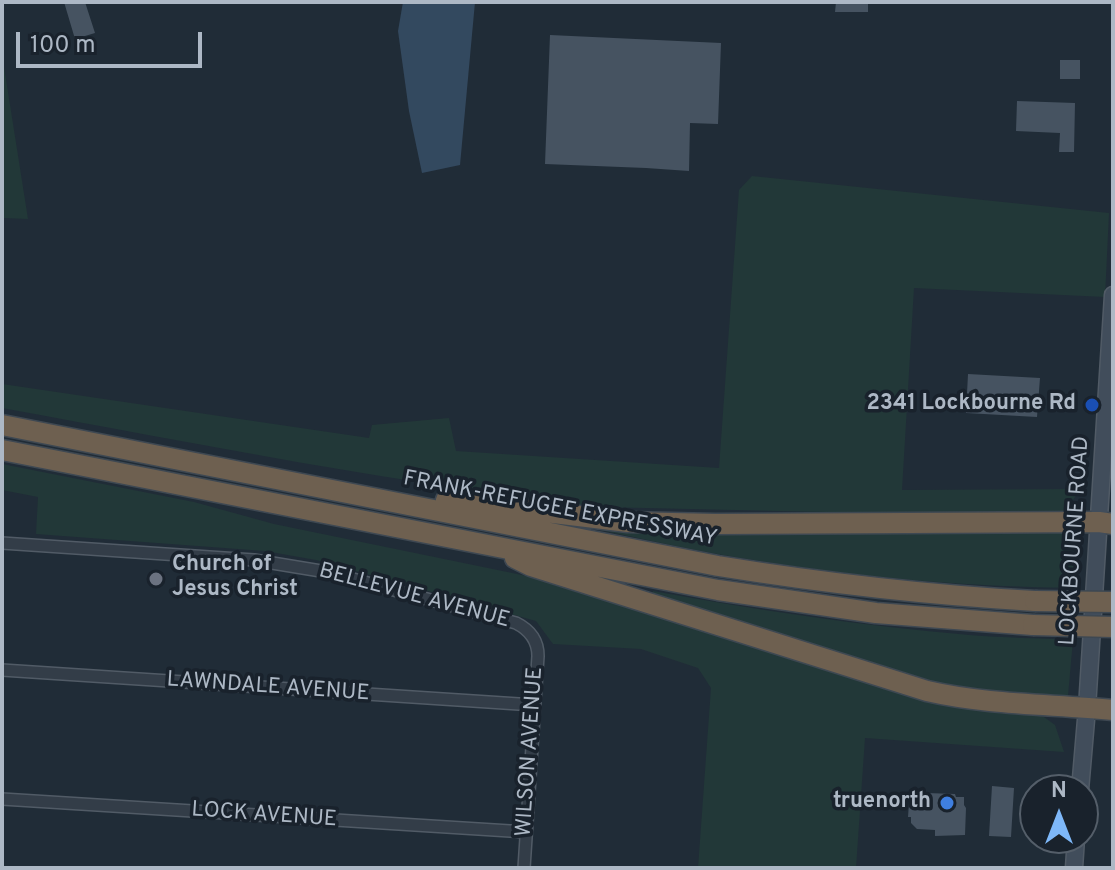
<!DOCTYPE html>
<html>
<head>
<meta charset="utf-8">
<style>
	body { margin:0 }
	#map { position:relative; width:1115px; height:870px; overflow:hidden; background:#202c37; font-family:Overpass,sans-serif }
	canvas { display:block }
	.frame { position:absolute; inset:0; border:4px solid #adb8c5; pointer-events:none }
	.north { position:absolute; left:1019px; top:774px; width:80px; height:80px; box-sizing:border-box; background:#19222c; border:2px solid #545e69; border-radius:50%; rotate:0deg; font-size:22px; font-weight:700; line-height:32px; text-align:center; color:#adb8c5 }
	.north::after { content:''; display:block; margin:auto; width:28px; height:36px; background:#7eb8f9; clip-path:polygon(50% 0,100% 100%,50% 72%,0 100%) }
	.scale { position:absolute; left:16px; top:32px; width:186px; height:36px; box-sizing:border-box; border:4px solid #adb8c5; border-top:0; padding-left:10px; font-size:24px; line-height:28px; white-space:nowrap; color:#adb8c5; -webkit-text-stroke:6px #19222c; paint-order:stroke }
</style>
</head>
<body>
<div id="map">
<canvas width="1115" height="870"></canvas>
<div class="frame"></div>
<div class="north">N</div>
<div class="scale">100 m</div>
</div>
<script>
const c = document.querySelector('canvas').getContext('2d');
c.lineJoin = 'round';
function fill(path, color) {
  c.fillStyle = color;
  c.fill(path, 'evenodd');
}
function stroke(path, color, width, dash) {
  c.strokeStyle = color;
  c.lineWidth = width;
  c.lineCap = dash ? 'butt' : 'round';
  c.setLineDash(dash || []);
  c.stroke(path);
}
function drawText(font, color, halo, rows, align = 'center') {
  c.font = font + ' Overpass,sans-serif';
  c.lineWidth = 7;
  c.setLineDash([]);
  c.textBaseline = 'middle';
  c.strokeStyle = halo;
  c.fillStyle = color;
  for (const [text, x, y, turn = 0] of rows) {
    c.save();
    c.translate(x, y);
    c.rotate((+turn || 0) * Math.PI / 180);
    c.textAlign = isNaN(turn) ? turn : align;
    if (halo) c.strokeText(text, 0, 0);
    c.fillText(text, 0, 0);
    c.restore();
  }
}
const green = new Path2D(`
	M2,54L28,219L4,218L2,233Z
	M752,176L1109,213L1105,297L914,288L902,490L1080,489L1066,511L1049,517L600,507C399,484 200,444 2,408V384L369,438L372,425L449,418L456,451L719,468L739,190Z
	M2,464L194,502L274,524L551,581L1044,717L1055,725L1064,752L865,738L856,868H698L711,688L698,668L641,649L553,644L536,621L316,560L265,551L36,534L38,497L2,490Z
	M580,526L1070,528L1079,533L1077,588C971,587 864,578 760,561C699,552 640,538 580,526Z
	M653,591C758,610 863,626 969,635C1004,638 1039,638 1073,640L1068,696L1063,697L1007,695L940,684L889,671L652,596Z`);
const water = new Path2D(`
	M403,2H475L460,165L422,173L409,111L398,31Z`);
const building = new Path2D(`
	M64,2H85L95,33L75,39Z
	M836,2H868V12H835Z
	M550,35L721,43L718,124L690,123L689,171L646,168L545,164Z
	M1060,60H1080V79H1060Z
	M1017,101L1075,103L1074,152H1059L1060,133L1016,131Z
	M968,374L1040,378L1037,417L966,413Z
	M992,786L1014,788L1011,837L989,836Z
	M927,793L955,794L956,797H964V805L966,808L965,835L935,836V830L917,829L911,823V817H908L909,803L922,802V795H926Z`);
const minor = new Path2D(`
	M2,543L254,560L327,572L516,623C530,630 538,640 538,656L524,868
	M2,670L534,705
	M2,799L526,832`);
const secondary = new Path2D(`
	M1080,790L1087,708L1113,295
	M1074,868L1076,838`);
const motorway = new Path2D(`
	M2,425L718,566C823,583 928,595 1035,601
	M2,450L718,590L876,613L1033,625
	M446,500L628,522L715,524L1099,522L1113,524
	M515,558L531,566L927,691C988,705 1051,704 1113,710`);
const motorwayBridge = new Path2D(`
	M1035,601L1113,602
	M1033,625L1113,627`);
const markers = [
	[1092,405,8,"#1a4fb4"],
	[156,579,8,"#6b7280"],
	[947,803,8,"#3f7fe0"]
];
const poiNames = [
	["2341 Lockbourne Rd",1076,405],
	["Church of",172,566,"left"],
	["Jesus Christ",172,591,"left"],
	["truenorth",931,803]
];
const streetNames = [
	["FRANK-REFUGEE EXPRESSWAY",560,510,11],
	["LOCKBOURNE ROAD",1076,541,-86],
	["BELLEVUE AVENUE",414,597,15],
	["LAWNDALE AVENUE",268,688,4],
	["WILSON AVENUE",531,752,-86],
	["LOCK AVENUE",264,816,4]
];
fill(green, '#223838');
fill(water, '#33495f');
fill(building, '#465361');
stroke(minor, '#515b66', 14);
stroke(secondary, '#515b66', 19);
stroke(motorway, '#3e4852', 23);
stroke(minor, '#333d48', 11);
stroke(secondary, '#414d5b', 16);
stroke(motorway, '#6e6050', 20);
stroke(motorwayBridge, '#3e4852', 23, []);
stroke(motorwayBridge, '#6e6050', 20);
for (const [x, y, r, color] of markers) {
  const dot = new Path2D();
  dot.arc(x, y, r, 0, 2 * Math.PI);
  c.fillStyle = color;
  c.fill(dot);
  stroke(dot, '#19222c', 3);
}
drawText('bold 22px', '#adb8c5', '#19222c', poiNames, 'right');
drawText('22px', '#adb8c5', '#19222c', streetNames);
</script>
</body>
</html>
